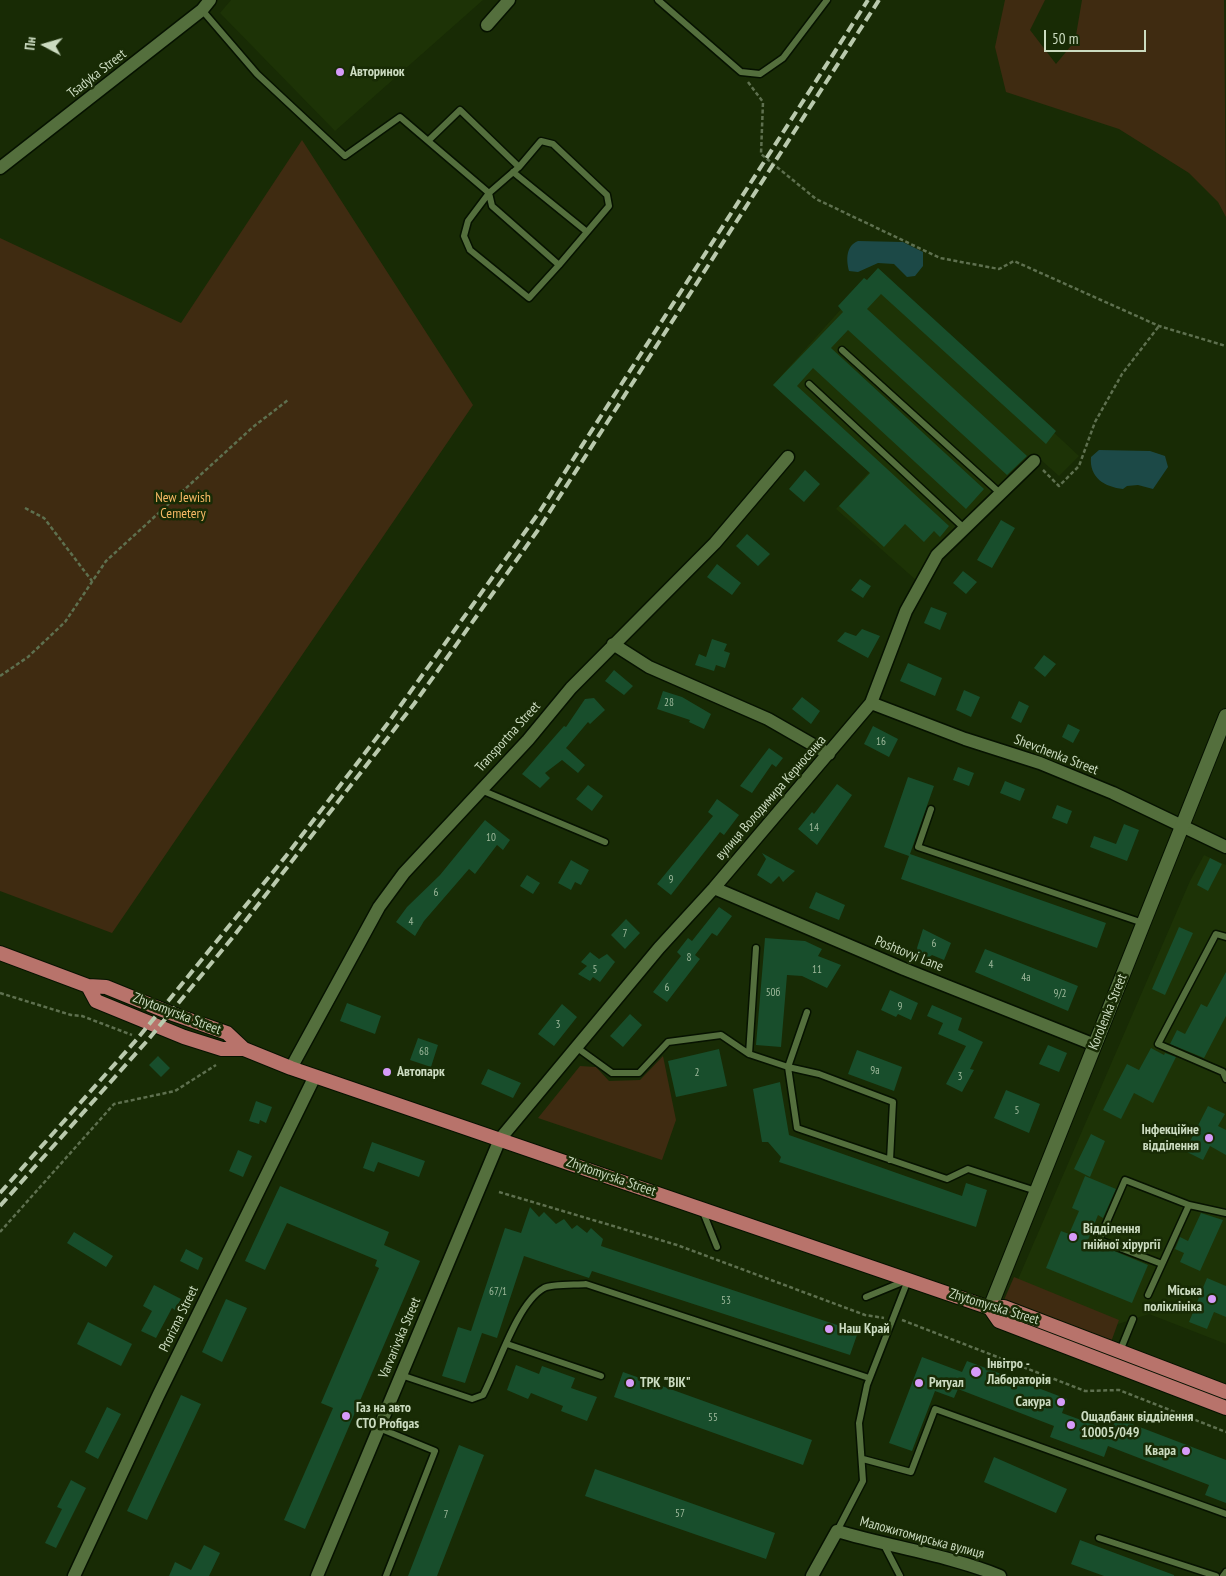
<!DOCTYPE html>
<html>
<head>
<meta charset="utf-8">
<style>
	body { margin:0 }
	#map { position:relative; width:1226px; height:1576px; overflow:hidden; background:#182b05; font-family:"PT Sans Narrow",sans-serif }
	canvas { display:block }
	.north { position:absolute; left:20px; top:20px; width:50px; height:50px; -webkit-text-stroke:4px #182b05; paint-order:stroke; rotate:276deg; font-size:14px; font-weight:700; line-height:20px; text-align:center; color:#cbdbc0 }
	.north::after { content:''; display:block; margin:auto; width:18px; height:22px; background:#cbdbc0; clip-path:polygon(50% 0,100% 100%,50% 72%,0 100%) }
	.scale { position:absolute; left:1044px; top:30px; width:102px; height:22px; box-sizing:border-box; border:2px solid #cbdbc0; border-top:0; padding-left:6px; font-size:15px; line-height:18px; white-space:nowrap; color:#cbdbc0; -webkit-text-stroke:4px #182b05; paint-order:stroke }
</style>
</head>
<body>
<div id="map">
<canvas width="1226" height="1576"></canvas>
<div class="north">Пн</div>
<div class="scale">50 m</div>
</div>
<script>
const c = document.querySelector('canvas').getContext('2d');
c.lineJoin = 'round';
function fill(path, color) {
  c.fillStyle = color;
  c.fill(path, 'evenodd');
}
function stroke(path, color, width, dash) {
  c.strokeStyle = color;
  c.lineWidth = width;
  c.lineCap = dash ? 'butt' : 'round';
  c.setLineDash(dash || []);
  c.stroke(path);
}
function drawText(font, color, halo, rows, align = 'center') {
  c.font = font + ' "PT Sans Narrow",sans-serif';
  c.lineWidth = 5;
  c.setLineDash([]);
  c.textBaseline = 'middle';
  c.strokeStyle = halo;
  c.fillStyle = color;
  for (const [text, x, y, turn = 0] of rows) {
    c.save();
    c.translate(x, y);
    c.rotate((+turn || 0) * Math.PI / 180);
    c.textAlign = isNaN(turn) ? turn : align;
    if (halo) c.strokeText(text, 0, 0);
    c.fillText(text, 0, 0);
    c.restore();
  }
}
const built = new Path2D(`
	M231,0H483L335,131L220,13Z
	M878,268L1079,456L1059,476L1041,460L917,581L836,509L869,472L773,385Z
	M1204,855L1226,865V1344L1149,1314L1112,1326L1013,1291L1190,881Z`);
const green = new Path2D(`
	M1005,0H1045L1030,30L1056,64L1075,41L1082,0H1224L1226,217L1218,202L1189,173L1119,129L1006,92L995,47Z
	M302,140L473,405L112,933L0,891V238L181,323Z
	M663,1056L676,1120L662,1160L538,1118L580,1066L596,1067L609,1081L640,1080Z
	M1014,1277L1119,1320L1111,1342L1004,1300Z`);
const water = new Path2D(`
	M858,241L903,242L923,252V266L915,276L907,277L894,264L878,263L858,272L849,271C846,259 846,246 858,241Z
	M1099,450L1150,451L1165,456L1168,467L1153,489L1138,485L1127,486L1123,489C1105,487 1089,478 1091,457Z`);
const building = new Path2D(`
	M878,268L1056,431L1046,444L881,294L867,309L1027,456L1007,475L848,330L831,348L984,489L966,509L813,368L797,386L949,526L940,537L934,531L924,542L905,524L884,547L839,506L870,473L773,385L843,312L838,306L864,278L867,280Z
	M805,470L820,484L804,502L789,489Z
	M1001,520L1015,528L992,568L977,560Z
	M747,534L770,554L758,566L736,546Z
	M717,564L741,583L732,595L707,577Z
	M963,571L977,582L966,594L953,583Z
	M860,579L871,586L863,598L851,590Z
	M931,607L947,613L940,630L924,623Z
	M862,629L880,636L868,658L837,641L845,632L856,636Z
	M712,639L727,644L724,651L730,653L725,668L716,665L714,671L695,665L699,654L706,657Z
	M1044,655L1056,664L1045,677L1034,668Z
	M908,663L942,678L935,696L900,681Z
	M614,670L633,686L624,695L605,681Z
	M964,690L980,697L971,717L956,710Z
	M663,691L682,697L711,714L704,729L689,722L690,720L657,709Z
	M802,697L820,711L811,724L792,709Z
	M594,698L605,710L590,724L588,722L566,748L585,765L578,773L562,760L545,773L550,778L540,788L522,774L564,726L566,727L585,699Z
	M1019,701L1029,706L1021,723L1011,718Z
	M1068,724L1080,730L1073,743L1062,737Z
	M873,726L898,739L889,757L864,744Z
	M769,748L783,758L776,767L772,764L752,793L740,786Z
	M958,767L974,773L969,786L953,780Z
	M908,777L934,786L910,854L1106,923L1097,948L901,879L909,856L884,847Z
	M1005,781L1025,789L1020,801L1000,793Z
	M837,784L852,795L817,845L798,829L812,812L814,814Z
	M588,785L603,796L592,811L576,799Z
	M717,799L739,815L724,835L720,832L671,895L657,884L713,816L708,812Z
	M1057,805L1072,811L1067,824L1052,818Z
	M485,820L510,840L503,850L497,845L475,874L469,869L424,921L415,936L396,922L407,907L440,875Z
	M1124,824L1139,830L1127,861L1090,847L1094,836L1116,844Z
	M762,853L787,867L795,871L783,882L779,876L771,884L757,875L766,859Z
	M1210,858L1222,864L1208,891L1197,885Z
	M571,860L589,870L581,885L575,882L571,890L558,883Z
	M527,875L540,883L533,894L520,886Z
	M816,892L845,905L839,920L809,908Z
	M719,907L732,916L717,936L712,933L695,955L700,959L667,1002L653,992L681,956L677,952L688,938L692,941Z
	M626,919L640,933L625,949L611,935Z
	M1179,927L1193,933L1165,995L1152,989Z
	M923,929L951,943L944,960L932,955L928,958L920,956L917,948Z
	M765,938L805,941L822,949L818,956L841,965L827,988L802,976L787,975L781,1047L756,1045Z
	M985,949L1078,986L1068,1011L975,972Z
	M590,952L599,959L607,954L615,962L600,982L593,977L590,981L578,974L587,966L581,962Z
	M1226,972V1016L1204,1058L1170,1044L1177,1030L1185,1034L1201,1004L1207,1007Z
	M890,990L918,1003L911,1020L898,1014L896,1017L881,1010Z
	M347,1003L381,1016L375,1034L340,1021Z
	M562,1004L577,1017L554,1046L538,1034Z
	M932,1005L962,1018L958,1030L983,1042L970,1069L974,1070L962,1092L946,1084L966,1046L938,1034L943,1023L927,1016Z
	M630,1014L642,1025L623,1047L610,1036Z
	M418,1038L438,1045L431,1067L410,1060Z
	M1048,1045L1067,1053L1059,1072L1039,1064Z
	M1151,1048L1164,1055L1165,1053L1176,1057L1153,1103L1134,1093L1121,1119L1103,1110L1127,1064L1139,1070Z
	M719,1049L727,1086L676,1097L668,1061Z
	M857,1050L902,1067L894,1091L848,1074Z
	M158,1056L170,1068L161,1077L149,1065Z
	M488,1069L521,1083L513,1098L481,1084Z
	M780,1082L789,1135L962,1196L966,1183L987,1190L976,1227L779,1162L781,1157L768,1142H762L753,1089Z
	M1006,1090L1040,1104L1029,1133L994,1118Z
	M256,1101L272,1107L266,1123L260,1120L259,1124L249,1121Z
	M1208,1106L1225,1114L1218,1126L1226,1130V1155L1210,1146L1203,1160L1185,1151Z
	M1091,1134L1105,1141L1090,1177L1074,1169Z
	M372,1142L425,1161L419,1177L378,1162L374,1172L363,1168Z
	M238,1150L252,1156L243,1177L229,1171Z
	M1085,1176L1116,1189L1103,1218L1098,1215L1088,1240L1148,1265L1132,1303L1046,1268L1061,1231L1069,1234L1079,1211L1072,1208Z
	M280,1186L389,1232L384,1245L420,1261L305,1529L284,1520L333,1408L321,1403L379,1268L375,1266L377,1260L287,1223L265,1270L245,1261Z
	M530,1207L539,1217L544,1212L556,1224L564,1219L572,1229L577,1225L587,1233L591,1228L603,1239L601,1246L858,1332L850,1355L592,1271L589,1278L524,1256L497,1338L482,1333L465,1383L442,1376L458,1327L471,1331L505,1228L521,1233Z
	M1201,1213L1223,1220L1200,1271L1180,1262L1184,1253L1175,1249L1180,1237L1188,1241Z
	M74,1232L113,1256L106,1267L67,1243Z
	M186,1249L203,1258L198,1270L180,1261Z
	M1207,1278L1226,1286V1317L1214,1312L1207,1329L1189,1322Z
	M154,1285L181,1299L175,1310L172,1308L156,1338L141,1331L152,1311L143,1306Z
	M226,1299L247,1308L222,1362L202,1352Z
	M88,1322L132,1344L121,1366L77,1344Z
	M922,1357L962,1372L967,1361L1067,1399L1062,1413L1111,1431L1116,1418L1226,1460V1503L1205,1495L1209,1485L1108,1446L1104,1457L1050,1437L1054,1426L958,1389L954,1398L935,1391L912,1451L889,1443Z
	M516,1365L539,1374L542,1366L575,1378L571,1388L597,1397L587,1421L561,1411L563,1406L531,1393L528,1399L507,1390Z
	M623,1372L812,1440L803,1465L614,1397Z
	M181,1395L201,1404L147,1520L127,1511Z
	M107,1407L121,1414L98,1459L85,1452Z
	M459,1445L484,1455L437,1576H408Z
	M994,1457L1067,1489L1056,1513L984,1482Z
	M595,1469L775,1533L766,1559L585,1496Z
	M71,1480L86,1488L56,1548L45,1543L62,1509L57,1507Z
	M1080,1540L1174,1575V1576H1104L1071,1564Z
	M204,1545L220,1553L209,1576H169L175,1562L191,1570Z`);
const path = new Path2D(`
	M748,82L763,102L761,154L816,199L940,258L999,269L1014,261L1159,326L1226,346
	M1043,470L1059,486L1079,466L1095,422L1122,374L1159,326
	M25,508L44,518L92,581
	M0,676L28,657L65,622L106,561L253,427L288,400
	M0,993L71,1015L82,1016L132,1035
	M499,1192L677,1245L865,1315L884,1318
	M0,1232L114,1104L175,1091L216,1065
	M902,1320L1085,1391L1119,1390L1226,1432`);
const service = new Path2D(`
	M658,0L741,72L760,74L783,58L827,0
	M202,10L257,74L345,156L400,117L489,193L519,167L460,110L428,141
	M519,167L541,141L553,144L607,195L609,206L587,232
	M489,193L492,206L559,265L587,232L513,172
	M489,193L468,221L464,236L470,250L529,298L559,265
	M842,350L1000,493
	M809,384L964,528
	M481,790L605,842
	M931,809L918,847L1143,923
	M1226,937L1216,934L1158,1044L1223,1072L1226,1079
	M807,1012L788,1067L797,1128L947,1179L968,1169L1036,1191
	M576,1047L612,1073H639L668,1042L721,1035L749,1054L756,948
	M749,1054L788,1067L819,1074L893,1102L890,1160
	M1189,1205L1226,1213
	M703,1212L717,1247
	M1148,1295L1189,1205L1125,1180L1099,1240L1162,1264
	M866,1297L905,1281
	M507,1344L601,1376
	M1120,1351L1133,1319
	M401,1375L472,1399L483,1395C498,1367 517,1303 544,1288C552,1284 576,1285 586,1284L869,1378
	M379,1428L435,1451L386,1576
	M863,1459L911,1472L935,1409L1226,1514
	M837,1531L863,1481L859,1423L867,1385L908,1280
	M1099,1538L1216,1576
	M884,1545L900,1576
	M1223,1576L1226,1572`);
const minor = new Path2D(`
	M487,25L509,0
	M0,168L202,10L210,0
	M613,644L649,667L768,719L829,754
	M871,703L965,739L1040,763L1113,793L1226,847
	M714,888L904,969L1095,1045
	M291,1068L379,907L404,873L528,740L571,688L715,543L788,457
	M74,1576L158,1396L315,1076
	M317,1576L500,1139L659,948L714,888L871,703L906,611L937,555L1034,461
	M812,1576L837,1531C891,1547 948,1555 1000,1576`);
const secondary = new Path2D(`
	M990,1308L1226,716`);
const primary = new Path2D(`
	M0,953L88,986L106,987L170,1013L227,1033L244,1049L291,1068L990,1308L1004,1307L1226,1392
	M88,986L96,1001L184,1037L222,1049H244
	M990,1308L999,1321L1226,1408`);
const rail = new Path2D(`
	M0,1193L138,1038L286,856L388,723L540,511L868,0
	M0,1206L147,1041L233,937L414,704L538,530L879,0`);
const markers = [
	[340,72,5,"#d69bf9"],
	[387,1072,5,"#d69bf9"],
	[1209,1138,5,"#d69bf9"],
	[1073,1237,5,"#d69bf9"],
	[1212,1299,5,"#d69bf9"],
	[829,1329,5,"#d69bf9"],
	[976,1372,6,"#d69bf9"],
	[630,1383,5,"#d69bf9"],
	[919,1383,5,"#d69bf9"],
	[1061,1402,5,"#d69bf9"],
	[346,1416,5,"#d69bf9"],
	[1071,1425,5,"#d69bf9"],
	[1186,1451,5,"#d69bf9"]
];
const numberNames = [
	["28",669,703],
	["16",881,742],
	["14",814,828],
	["10",491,838],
	["9",671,880],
	["6",436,893],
	["4",411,922],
	["7",625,934],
	["6",934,944],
	["8",689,958],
	["4",991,965],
	["5",595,970],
	["11",817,970],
	["4а",1026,978],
	["6",667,988],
	["50б",773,993],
	["9/2",1060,994],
	["9",900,1007],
	["3",558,1025],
	["68",424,1052],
	["9а",875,1071],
	["2",697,1073],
	["3",960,1077],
	["5",1017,1111],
	["67/1",498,1292],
	["53",726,1301],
	["55",713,1418],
	["57",680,1514],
	["7",446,1515]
];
const poiNames = [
	["Авторинок",350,72],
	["Автопарк",397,1072],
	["Інфекційне",1199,1130,"right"],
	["відділення",1199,1146,"right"],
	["Відділення",1083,1229],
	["гнійної хірургії",1083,1245],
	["Міська",1202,1291,"right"],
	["поліклініка",1202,1307,"right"],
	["Наш Край",839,1329],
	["Інвітро -",987,1364],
	["Лабораторія",987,1380],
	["ТРК \"ВІК\"",640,1383],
	["Ритуал",929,1383],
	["Сакура",1051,1402,"right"],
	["Газ на авто",356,1408],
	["СТО Profigas",356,1424],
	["Ощадбанк відділення",1081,1417],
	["10005/049",1081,1433],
	["Квара",1176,1451,"right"]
];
const streetNames = [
	["Tsadyka Street",97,74,-38],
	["Transportna Street",508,737,-48],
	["Shevchenka Street",1056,755,21],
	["вулиця Володимира Керносенка",771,798,-49],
	["Poshtovyi Lane",909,954,22],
	["Korolenka Street",1108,1012,-68],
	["Zhytomyrska Street",177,1014,21],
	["Zhytomyrska Street",611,1177,19],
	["Zhytomyrska Street",994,1307,17],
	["Prorizna Street",179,1319,-64],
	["Varvarivska Street",400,1338,-67],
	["Маложитомирська вулиця",922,1538,15]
];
const parkNames = [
	["New Jewish",183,498],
	["Cemetery",183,514]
];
fill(built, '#1d3306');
fill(green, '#3f2b11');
fill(water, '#1c4947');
fill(building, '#184e2c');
stroke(service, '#061200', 9);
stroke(minor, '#061200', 15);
stroke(secondary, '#061200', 16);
stroke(primary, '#061200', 16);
stroke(path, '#5e704f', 2.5, [4, 2.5]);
stroke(service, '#546f3d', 6);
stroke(minor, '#546f3d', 12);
stroke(secondary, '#546f3d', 14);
stroke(primary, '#b8736b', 14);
stroke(rail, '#b9c9ad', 4, [10, 5]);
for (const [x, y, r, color] of markers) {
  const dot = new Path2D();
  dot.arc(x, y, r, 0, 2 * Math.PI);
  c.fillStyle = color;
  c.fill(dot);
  stroke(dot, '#182b05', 2);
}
drawText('11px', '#9eb89b', null, numberNames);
drawText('bold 14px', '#cbdbc0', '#182b05', poiNames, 'left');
drawText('14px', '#cbdbc0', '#182b05', streetNames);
drawText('14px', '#f6b865', '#182b05', parkNames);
</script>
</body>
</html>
